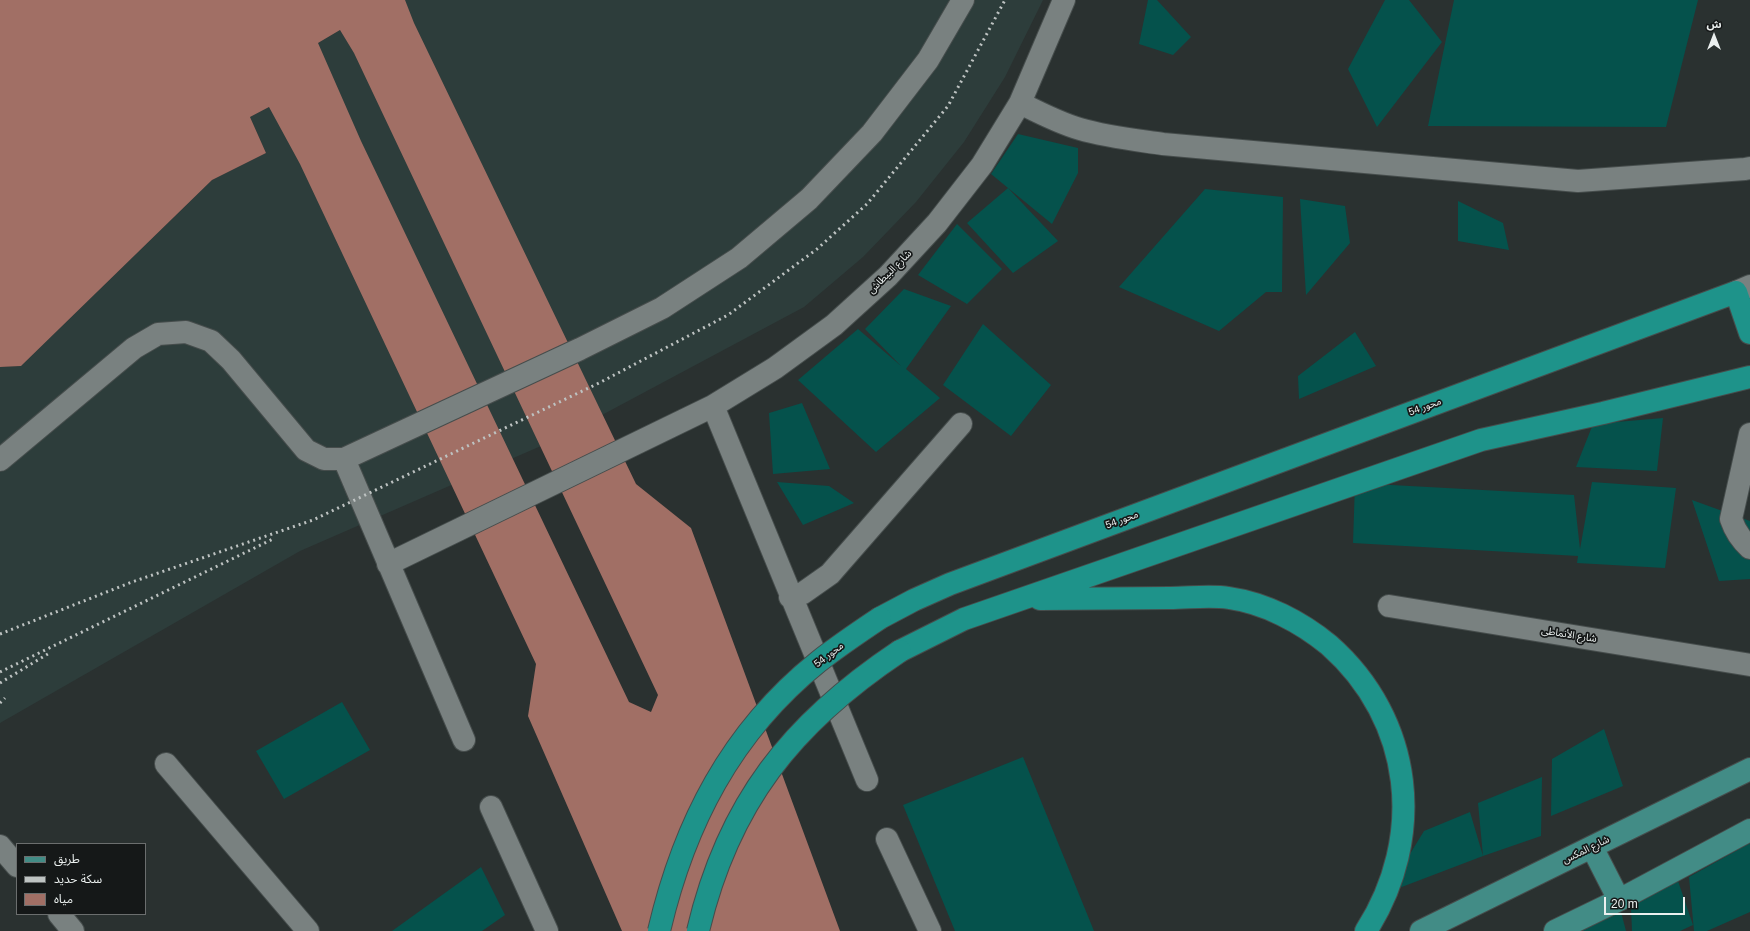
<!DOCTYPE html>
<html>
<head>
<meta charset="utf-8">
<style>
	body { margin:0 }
	#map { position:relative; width:1750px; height:931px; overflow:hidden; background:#2a3130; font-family:Helvetica,"Noto Sans Arabic",sans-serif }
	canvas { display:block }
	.legend { position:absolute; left:16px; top:843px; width:130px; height:72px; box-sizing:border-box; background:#151818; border:1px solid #6b6e6e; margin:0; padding:5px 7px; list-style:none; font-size:12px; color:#ebf0ef }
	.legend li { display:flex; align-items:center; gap:8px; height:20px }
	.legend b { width:20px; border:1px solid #6b6e6e }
	.north { position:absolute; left:1694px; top:16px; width:40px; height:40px; -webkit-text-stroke:3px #151818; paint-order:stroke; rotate:0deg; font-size:11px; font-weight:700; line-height:16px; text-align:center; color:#ebf0ef }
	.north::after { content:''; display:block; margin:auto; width:14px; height:18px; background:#ebf0ef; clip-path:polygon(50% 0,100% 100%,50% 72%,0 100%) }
	.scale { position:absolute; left:1604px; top:897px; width:81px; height:18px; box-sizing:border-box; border:2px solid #ebf0ef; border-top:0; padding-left:5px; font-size:12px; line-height:14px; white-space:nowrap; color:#ebf0ef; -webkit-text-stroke:3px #151818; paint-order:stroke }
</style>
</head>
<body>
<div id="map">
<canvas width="1750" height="931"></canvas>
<ul class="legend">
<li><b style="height:5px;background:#428c86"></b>طريق</li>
<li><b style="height:5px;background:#bec3c2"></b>سكة حديد</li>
<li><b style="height:11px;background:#a16f65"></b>مياه</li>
</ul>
<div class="north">ش</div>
<div class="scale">20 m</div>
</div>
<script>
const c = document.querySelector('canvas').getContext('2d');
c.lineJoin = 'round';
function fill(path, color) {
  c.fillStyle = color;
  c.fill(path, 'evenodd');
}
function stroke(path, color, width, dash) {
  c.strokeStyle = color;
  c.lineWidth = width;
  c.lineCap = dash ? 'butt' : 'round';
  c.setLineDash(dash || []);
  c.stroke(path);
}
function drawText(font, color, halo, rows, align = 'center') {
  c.font = font + ' Helvetica,"Noto Sans Arabic",sans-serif';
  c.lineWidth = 3.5;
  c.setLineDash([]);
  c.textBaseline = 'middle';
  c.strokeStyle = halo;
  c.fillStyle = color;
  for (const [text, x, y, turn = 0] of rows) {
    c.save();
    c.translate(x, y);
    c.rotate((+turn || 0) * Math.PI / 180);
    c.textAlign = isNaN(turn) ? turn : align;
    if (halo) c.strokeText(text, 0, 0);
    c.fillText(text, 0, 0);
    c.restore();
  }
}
const built = new Path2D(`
	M405,0H1043L1005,77L964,142L916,202L863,257L804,307L557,439L300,551L0,723V367L21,366L212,180L266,153L250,117L269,107L318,43L340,30L354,52Z`);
const water = new Path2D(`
	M0,0H405L414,23L636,484L691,528L840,931H622L528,716L536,664L300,164L269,107L250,117L266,153L212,180L21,366L0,367ZM340,30L354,53L658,695L651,712L629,702L361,141L318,43Z`);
const building = new Path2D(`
	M1148,0H1157L1191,37L1173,55L1139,44Z
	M1385,0H1409L1442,42L1377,127L1348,69Z
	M1454,0H1698L1666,127L1428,126Z
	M1018,134L1078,148V173L1052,224L991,174Z
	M1008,188L1058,241L1013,273L967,223Z
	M1205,189L1283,197L1282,292H1266L1219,331L1119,287Z
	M1300,199L1345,206L1350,243L1306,295Z
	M1458,201L1503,223L1509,250L1458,241Z
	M957,224L1002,269L967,304L918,275Z
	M904,289L951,306L906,369L940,398L876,452L798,380L858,329L901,366L865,329Z
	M983,324L1051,385L1011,436L943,385Z
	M1355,332L1376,366L1299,399L1298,376Z
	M802,403L830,469L773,474L769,413Z
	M1663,418L1657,471L1576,467L1593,424Z
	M777,482L829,486L854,503L803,525Z
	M1592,482L1676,488L1665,568L1577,563L1578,556L1353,543L1355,483L1574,495L1580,549Z
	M1692,500L1750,521V579L1719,581Z
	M342,702L370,750L284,799L256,751Z
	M1604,729L1623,786L1551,816L1552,759Z
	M1023,757L1094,931H955L903,805Z
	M1542,777L1541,836L1483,856L1478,803Z
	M1470,812L1483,856L1386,893L1424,831Z
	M1750,843V912L1707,931H1694L1689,877Z
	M481,867L505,915L482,931H392Z
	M1678,881L1693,925L1680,931H1632L1631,907Z
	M1621,912L1626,931H1577Z`);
const minor = new Path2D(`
	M1020,103C1040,113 1059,123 1080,129C1107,137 1136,140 1163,144L1578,181L1745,169L1750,168
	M1736,292L1750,286
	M713,406L867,780
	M1750,434L1731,519C1735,531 1740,539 1750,548
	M344,459L464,740
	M0,460L134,348L158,334L186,332L211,341L231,360L306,450L324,459H344L580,349L662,308L739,258L809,199L872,133L928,60L963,0
	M388,564L713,406L775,368L834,325L888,276L937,223L982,165L1020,103L1064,0
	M790,597L803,593L830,574L961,424
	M1389,606L1750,665
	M166,764L308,931
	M491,807L547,931
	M887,839L930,931
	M0,846L17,866
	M59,914L73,931`);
const major = new Path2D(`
	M1592,847L1619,900
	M1421,931L1750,769
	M1555,931L1619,900L1750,830`);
const highway = new Path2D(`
	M1040,599C1084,599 1127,598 1170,598C1189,598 1210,595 1229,598C1265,603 1301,622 1329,645C1414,720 1426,837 1366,931
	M880,618L914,600L950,584L1736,292L1750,333
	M900,651L964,619L1481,440L1603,413L1750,377`);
const rail = new Path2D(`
	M0,634L132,582L313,520L599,383L728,315L817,249L867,204L948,106L1005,0
	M0,672L275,538
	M0,683L51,652
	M0,703L5,698`);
const highwayBridge = new Path2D(`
	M659,931C684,824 731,732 818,662C838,646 859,632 880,618
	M698,931C728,803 792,723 900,651`);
const streetNames = [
	["شارع البيطاش",890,272,-45],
	["محور 54",1425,407,-20],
	["محور 54",1122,520,-20],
	["شارع الأنماطى",1569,635,9],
	["محور 54",829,655,-38],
	["شارع المكس",1586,850,-26]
];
fill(built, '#2d3d3b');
fill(water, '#a16f65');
fill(building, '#05524c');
stroke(minor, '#464d4c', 24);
stroke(major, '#464d4c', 24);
stroke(highway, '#464d4c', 24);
stroke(minor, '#798180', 22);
stroke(major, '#428c86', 22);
stroke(highway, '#1e938a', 22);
stroke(rail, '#bec3c2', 3, [2, 4]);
stroke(highwayBridge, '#464d4c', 24, []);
stroke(highwayBridge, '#1e938a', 22);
drawText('10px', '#ebf0ef', '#151818', streetNames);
</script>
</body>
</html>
